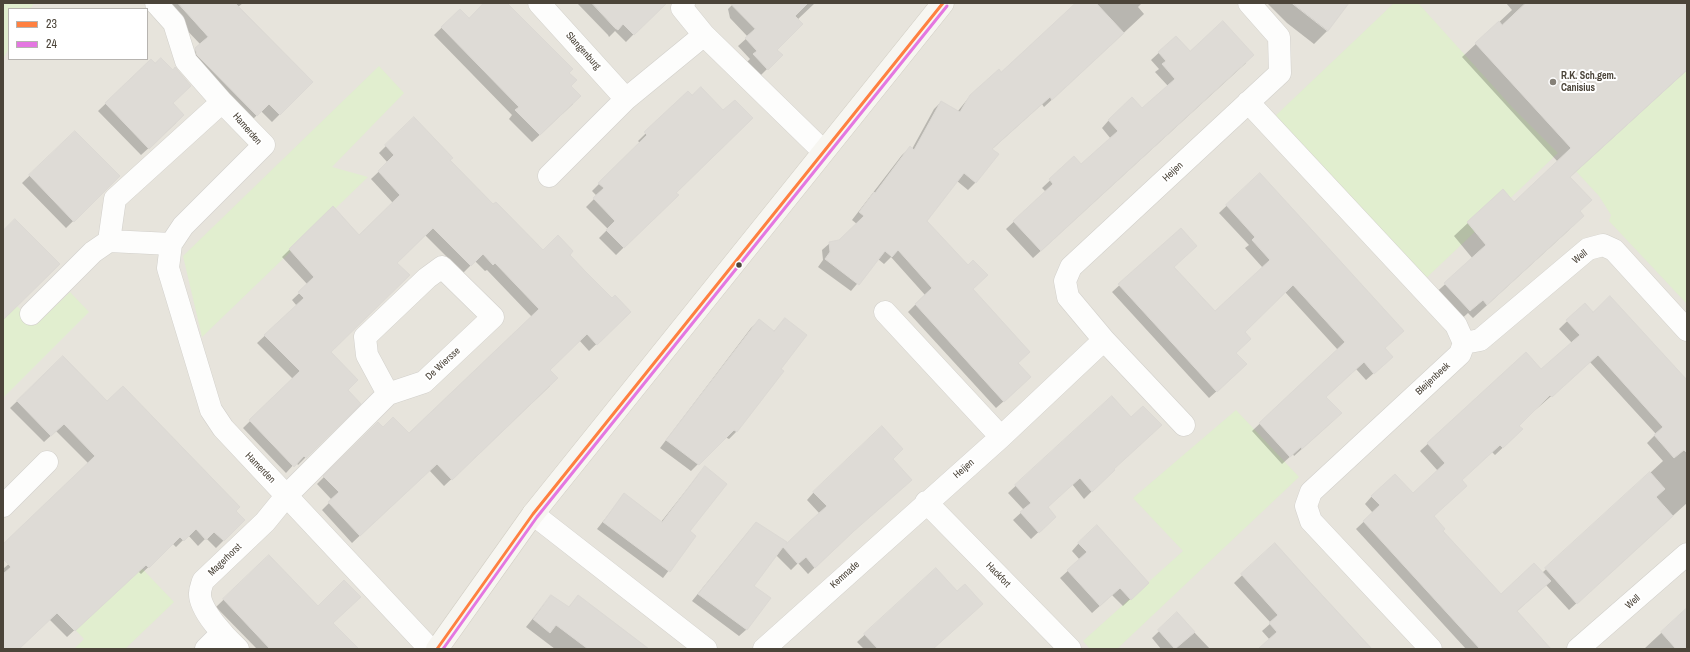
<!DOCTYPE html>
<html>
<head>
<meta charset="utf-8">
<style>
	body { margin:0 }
	#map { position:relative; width:1690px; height:652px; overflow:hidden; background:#f4f2ee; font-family:"Archivo Narrow",sans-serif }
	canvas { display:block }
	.frame { position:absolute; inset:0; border:4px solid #4b4439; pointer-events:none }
	.legend { position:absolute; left:8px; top:8px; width:140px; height:52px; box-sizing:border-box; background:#fff; border:1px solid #b7b4b0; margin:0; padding:5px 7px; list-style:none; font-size:12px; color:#4b4439 }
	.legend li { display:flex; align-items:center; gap:8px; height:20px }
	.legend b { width:20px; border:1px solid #b7b4b0 }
</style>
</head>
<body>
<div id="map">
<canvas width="1690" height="652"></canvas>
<div class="frame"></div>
<ul class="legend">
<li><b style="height:5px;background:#ff8040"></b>23</li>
<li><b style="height:5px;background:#e477e1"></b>24</li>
</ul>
</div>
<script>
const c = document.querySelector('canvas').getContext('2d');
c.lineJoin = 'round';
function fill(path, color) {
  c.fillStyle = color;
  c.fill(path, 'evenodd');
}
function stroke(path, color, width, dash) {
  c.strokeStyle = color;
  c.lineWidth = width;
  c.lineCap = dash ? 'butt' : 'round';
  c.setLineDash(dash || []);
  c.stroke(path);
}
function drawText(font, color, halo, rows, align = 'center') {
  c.font = font + ' "Archivo Narrow",sans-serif';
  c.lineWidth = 4;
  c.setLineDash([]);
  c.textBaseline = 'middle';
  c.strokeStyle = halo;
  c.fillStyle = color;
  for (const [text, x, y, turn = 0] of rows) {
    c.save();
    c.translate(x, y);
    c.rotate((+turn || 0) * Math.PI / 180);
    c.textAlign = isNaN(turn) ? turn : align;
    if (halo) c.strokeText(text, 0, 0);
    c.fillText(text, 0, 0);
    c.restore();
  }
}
const residential = new Path2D(`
	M3,3H1687V649H3ZM9,9H147V59H9Z`);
const green = new Path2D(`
	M3,3H34L30,9H9V48L3,59Z
	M1394,3H1418L1512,107L1558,153L1422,282L1271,120Z
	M1687,63V304L1609,221L1611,215L1599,196L1574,169Z
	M379,66L404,93L332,167L368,177L202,337L183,256Z
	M3,292L36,325L70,292L89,312L3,398Z
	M1236,410L1299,477L1117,649H1090L1083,641L1183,551L1133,498Z
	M131,557L174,602L125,649H74L84,639L66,620Z`);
const shadow = new Path2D(`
	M161,3H243L238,7L312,82L272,122L261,111L249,123L188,57L201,45Z
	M486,3H496L568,73L573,104L532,142L509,119L512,115L434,35L460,10L469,19Z
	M577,3H664L626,42L615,31L609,37L608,35Z
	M734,3H815L797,20L776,50L781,55L760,76L746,63L750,59L738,46L748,37L730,18L728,9Z
	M1078,3H1142L1138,7L1144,14L1044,107L1042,104L991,150L976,182L968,190L957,181L926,221L972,289L1017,363L1023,384L996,408L908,312L925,295L891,257L884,264L878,259L851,291L818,267L823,260L822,250L830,243L840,241L857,224L852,220L902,155L910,148L912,149L934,109L941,102L958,111L970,96L1001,73Z
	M1267,3H1348L1328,30L1314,44L1287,23Z
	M1506,3H1687V70L1570,177L1579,212L1569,230L1473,318L1468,313L1456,324L1431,297L1473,259L1454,236L1502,191L1514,203L1558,162L1462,57L1512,10Z
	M1176,37L1190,52L1246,63L1033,258L1006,229L1046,192L1042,188L1074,158L1081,166L1111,139L1102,128L1109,120L1142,110L1168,86L1155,72L1159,69L1151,60Z
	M151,60L172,103L176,123L141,155L98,111Z
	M688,92L692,97L675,193L677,195L616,255L599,238L608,229L586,207L597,196L592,191L640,143L638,141Z
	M414,118L449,161L493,206L543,251L568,255L612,300L630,312L589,351L579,340L549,370L550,386L444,486L429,470L352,543L322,510L332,500L317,484L378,423L382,428L409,434L532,317L487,270L485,271L475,261L463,273L425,235L396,263L329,352L346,390L359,404L298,465L296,462L286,473L243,428L293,379L257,343L297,306L292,300L308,285L282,257L333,207L359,236L393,203L371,179L388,163L379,153Z
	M75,132L119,176L66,228L22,183Z
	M1259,175L1384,348V364L1366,380L1356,369L1325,397L1333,421L1294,456L1293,454L1282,464L1252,431L1338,350L1285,292L1243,332L1235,353L1238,372L1209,398L1112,292L1181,229L1173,267L1215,312L1263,268L1245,248L1249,245L1219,213Z
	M1585,304L1593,313L1687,381V503L1569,610L1546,585L1516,612L1534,649H1466L1356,529L1373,513L1365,504L1372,496L1413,495L1438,471L1420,451L1526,354L1541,371L1572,343L1559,329ZM1590,362L1656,434L1647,443L1663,461L1542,573L1500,595L1442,531L1433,517L1460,480L1492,452L1495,455L1514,437L1517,426Z
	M785,319L780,370L782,371L736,432L729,439L725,437L691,471L660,448L751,328L759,321L773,332Z
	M63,357L107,402L244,520L216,548L206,538L198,546L188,535L176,547L173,544L141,574L138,571L67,637L49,619L18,649H3V576L5,575L3,569L12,561L3,552V546L89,464L56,431L44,442L10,408Z
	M1112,397L1131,418L1113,470L1084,499L1072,484L1046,507L1047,524L1031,539L1013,520L1024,510L1008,493Z
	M892,460L845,538L808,574L798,563L791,570L776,555L753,586L747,629L739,636L692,601L749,531L783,548L820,514L807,500L814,492Z
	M699,474L688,532L695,536L663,578L597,529L624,495L661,522Z
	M1079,543L1140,590L1123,606L1112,595L1092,613L1060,578L1080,560L1072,551Z
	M1275,544L1371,649H1278L1262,631L1271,623L1234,583Z
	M269,556L332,623L357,649H255L256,648L216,607Z
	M936,569L933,649H864L857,642Z
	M551,596L568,608L578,596L648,649H555L526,627Z
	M1687,609V649H1644Z
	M1177,614L1210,649H1161L1152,638Z`);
const building = new Path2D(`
	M178,3H235L313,82L280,115L269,104L257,116L197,55L195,48L208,37Z
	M484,3H507L573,69L569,73L577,80L571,86L581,96L540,135L515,110L519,107L441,27L460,9L469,18Z
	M592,3H667L634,35L623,24L618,30L615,28Z
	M730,3H808L795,16L803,24L777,50L783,55L768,70L753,54L757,51L745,38L755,29Z
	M1076,3H1096L1124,33L1052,100L1050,97L992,149L999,154L976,183L964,173L927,221L968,265L973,260L988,275L973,289L1030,352L1018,363L1031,377L1004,402L915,304L932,288L898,250L892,257L885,251L859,285L825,259L830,252L829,242L839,240L864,216L859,212L874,192L875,193L910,146L914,150L941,101L960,112L970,95L999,69L1001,72Z
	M1292,3H1349L1328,31Z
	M1526,3H1687V70L1570,177L1592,200L1580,211L1584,216L1487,305L1483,300L1470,311L1444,283L1486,245L1467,222L1503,189L1514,202L1571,148L1475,43L1499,21L1502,25Z
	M1223,21L1254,55L1041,251L1013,221L1053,184L1049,179L1074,156L1081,164L1118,131L1108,120L1132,97L1142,108L1175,79L1162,64L1166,61L1158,52L1176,36L1190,51Z
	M161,58L173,70L175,67L191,86L173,103L184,115L149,149L105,103L151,59L155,63Z
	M701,87L723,110L735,100L753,118L676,193L679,195L624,248L606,230L615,221L593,198L604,188L598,183L647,135L644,132L688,91L692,95Z
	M414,117L453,158L450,160L493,204L496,202L543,250L558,235L573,251L570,255L584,270L612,298L615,295L631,312L597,345L587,334L550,370L558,378L452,480L437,464L360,536L328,502L339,492L323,476L378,422L383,427L393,417L409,433L539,309L495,263L493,265L483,254L471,266L433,228L397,263L410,275L331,352L358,380L348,390L361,404L306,458L304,456L294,467L249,420L300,371L264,335L304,298L298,292L314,277L289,249L333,206L359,235L400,195L378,171L394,155L385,145Z
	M75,131L120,176L74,222L29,175Z
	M1260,173L1404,331L1385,348L1393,357L1374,374L1364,362L1326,397L1342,413L1302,449L1301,447L1290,457L1259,423L1345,342L1293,285L1245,332L1251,339L1236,353L1247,364L1217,392L1118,284L1181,228L1197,246L1174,267L1215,311L1270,260L1252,240L1255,237L1226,205Z
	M15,219L60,264L3,320V231Z
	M1610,296L1687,380V453L1684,450L1674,458L1654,435L1663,427L1598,355L1552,397L1550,395L1519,426L1523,429L1503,448L1500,445L1462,480L1467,486L1434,516L1445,529L1443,531L1501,594L1534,563L1551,581L1517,611L1551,649H1480L1363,521L1380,505L1371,496L1395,474L1413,493L1445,463L1427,443L1526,352L1541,369L1580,335L1566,320L1585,303L1593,312Z
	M785,318L807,335L781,369L784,371L737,432L734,430L699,465L666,440L759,319L774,331Z
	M63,356L107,401L123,386L240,507L236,511L245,520L224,541L214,532L206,540L196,529L184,541L180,537L149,568L146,565L75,631L57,613L19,649H3V574L11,567L3,559V544L95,456L64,424L51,436L17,401Z
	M1112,396L1131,417L1143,406L1162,425L1114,469L1115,470L1092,492L1080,478L1048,507L1056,517L1039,533L1020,512L1031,503L1015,485Z
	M882,426L903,449L893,459L912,480L854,531L815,568L806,557L798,564L783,547L754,586L771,598L747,630L698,594L756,522L787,542L786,544L809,522L827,506L813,492Z
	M705,466L727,484L690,531L696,536L670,572L603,522L624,493L662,522Z
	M1650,472L1665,489L1656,497L1673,516L1577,604L1545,568Z
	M1097,525L1149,583L1131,600L1120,588L1100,606L1067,570L1087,552L1078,543Z
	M1275,543L1310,582L1372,649H1258L1277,632L1269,623L1278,615L1241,574Z
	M269,555L318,606L344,580L361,597L333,623L359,649H270L223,599Z
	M936,568L957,591L965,584L983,604L933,649H878L864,634Z
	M551,595L569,607L578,595L649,649H588L556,625L550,633L533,619Z
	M1687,608V649H1676L1661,632Z
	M1177,612L1195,632L1175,649L1158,630Z`);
const street = new Path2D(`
	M156,3L174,23L186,61L222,102L264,145L183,226L171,244L168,268L211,410L223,428L430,649
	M539,3L626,99L704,35
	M684,3L682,8L704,35L823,151
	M1248,102L1456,325L1464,343L1460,354L1311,492L1306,506L1311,521L1431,649
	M549,176L626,99
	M109,241L115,199L222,102
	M885,312L1001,437
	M31,314L93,252L109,241L171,244
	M1464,343L1480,340L1588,249L1603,245L1614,250L1687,330
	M1184,425L1104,340L1068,297L1065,281L1071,267L1280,73L1279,37L1249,3
	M926,502L1070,649
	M3,506L47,462
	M533,514L706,649
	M206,649L222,633
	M238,649C226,638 199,610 200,593C200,589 202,585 203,581L265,522L287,495L388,394L424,382L493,317L442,267L427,278L365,337L367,355L388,394
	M764,649L1001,437L1104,340
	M1578,649L1687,554`);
const secondary = new Path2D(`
	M437,649L533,514L943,3`);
const bus1 = new Path2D(`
	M437,649L533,514L943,3`);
const bus2 = new Path2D(`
	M443,649L537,517L947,6`);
const markers = [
	[1553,82,4,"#868178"],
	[739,265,3.5,"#4b4439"]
];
const streetNames = [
	["Slangenburg",583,51,48],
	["Hamerden",247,129,49],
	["Heijen",1173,172,-43],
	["Well",1580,257,-38],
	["De Wiersse",443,364,-43],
	["Bleijenbeek",1433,379,-43],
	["Hamerden",260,468,46],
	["Heijen",964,469,-41],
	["Magerhorst",225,560,-44],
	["Kemnade",845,575,-42],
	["Hackfort",998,575,46],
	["Well",1633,602,-41]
];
const poiNames = [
	["R.K. Sch.gem.",1561,76],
	["Canisius",1561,88]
];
fill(residential, '#e7e4dc');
fill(green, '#e1eecf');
fill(shadow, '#0003');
fill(building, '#dedbd6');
stroke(building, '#dcd9d4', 1);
stroke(street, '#d2d0cb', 23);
stroke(secondary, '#d3cfc5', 23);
stroke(street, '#fdfdfc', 22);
stroke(secondary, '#f7f6f1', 22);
stroke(bus1, '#ff8040', 3);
stroke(bus2, '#e477e1', 3);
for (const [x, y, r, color] of markers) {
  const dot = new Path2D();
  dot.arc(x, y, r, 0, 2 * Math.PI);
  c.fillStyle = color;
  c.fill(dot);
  stroke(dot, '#fff', 1.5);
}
drawText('10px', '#4b4439', '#fff', streetNames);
drawText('bold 10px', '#4b4439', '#fff', poiNames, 'left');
</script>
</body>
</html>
